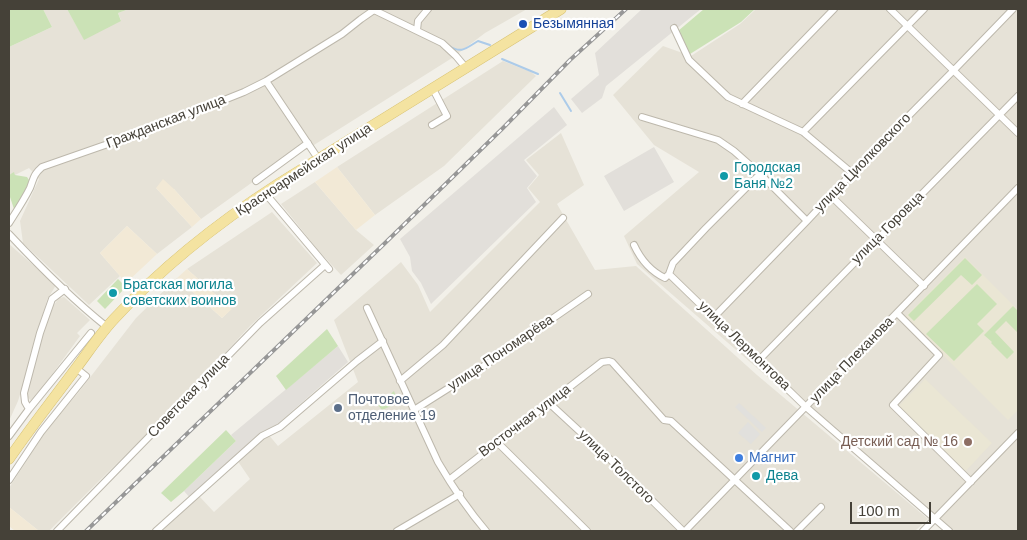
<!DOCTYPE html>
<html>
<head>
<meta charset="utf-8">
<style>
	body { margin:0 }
	#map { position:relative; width:1027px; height:540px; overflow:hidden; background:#f2f0e9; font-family:Arial,sans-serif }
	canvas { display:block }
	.frame { position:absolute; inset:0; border:10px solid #454138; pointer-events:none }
	.scale { position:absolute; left:850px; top:502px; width:81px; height:22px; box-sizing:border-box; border:2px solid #454138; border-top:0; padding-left:6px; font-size:15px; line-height:18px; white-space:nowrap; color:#454138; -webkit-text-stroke:4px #fff; paint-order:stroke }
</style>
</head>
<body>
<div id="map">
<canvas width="1027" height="540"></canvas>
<div class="frame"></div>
<div class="scale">100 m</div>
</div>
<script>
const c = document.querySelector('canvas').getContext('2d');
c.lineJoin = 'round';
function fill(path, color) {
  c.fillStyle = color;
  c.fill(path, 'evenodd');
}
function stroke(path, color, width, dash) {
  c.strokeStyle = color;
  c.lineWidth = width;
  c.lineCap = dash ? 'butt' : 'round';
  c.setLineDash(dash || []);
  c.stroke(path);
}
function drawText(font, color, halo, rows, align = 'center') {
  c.font = font + ' Arial,sans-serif';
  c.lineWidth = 4.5;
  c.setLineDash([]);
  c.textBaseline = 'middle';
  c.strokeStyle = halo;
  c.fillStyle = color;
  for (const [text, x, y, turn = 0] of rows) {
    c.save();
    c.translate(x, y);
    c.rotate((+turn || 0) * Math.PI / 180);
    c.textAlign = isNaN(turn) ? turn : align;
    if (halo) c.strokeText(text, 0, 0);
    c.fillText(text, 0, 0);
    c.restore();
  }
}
const residential = new Path2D(`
	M43,9H67L84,39L121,20L118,13L129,9H182L183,10L187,9H527L485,33L452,58L306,150L303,146L201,219L174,189L156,188L192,227L157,254L127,226L100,253L120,276L89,305L23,243L20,221L39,179L29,168L15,175L14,173L9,175V47L52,27Z
	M756,9H1018V531H945L637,264L624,236L699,172L654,145L613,95L663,46L691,56L740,24Z
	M503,61L531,72L536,76L444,166L375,215L337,167Z
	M561,133L584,185L557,204L595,270L636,266L757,375L928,519L915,531H159L199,496L214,512L250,479L237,460L268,434L278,446L358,382L334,320L401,262L418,285L430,312L540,202L528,188L539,175L526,160Z
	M315,182L356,230L374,245L341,275L318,250L281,204Z
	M272,212L317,263L250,326L177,405L102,478L49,531H39L9,507V488L48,428L78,393L136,318L177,278L222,318L231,309L187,269Z
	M9,244L56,285L47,300L28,369L18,401L9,421Z
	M64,297L90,320L77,333L80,336L32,402L26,395L42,331L49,318L51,309L59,298Z`);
const commercial = new Path2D(`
	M337,167L375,215L356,230L315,182Z
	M163,179L174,189L201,219L192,227L156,188Z
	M127,226L157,254L126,283L100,253Z
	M187,269L232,309L222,318L177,278Z
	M9,507L39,531H15L9,526Z`);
const industrial = new Path2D(`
	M642,9H701L606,86L602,98L582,113L571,99L599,75L595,53Z
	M554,107L567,125L524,160L537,176L527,188L536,202L431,304L421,283L412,271L410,257L400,239Z
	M654,147L674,182L624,211L604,176Z
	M338,346L348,362L274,427L264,431L190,498L184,491L236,441L231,435Z`);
const education = new Path2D(`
	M965,257L1018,310V410L1008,420L905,317Z
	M925,379L992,443L964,473L898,407Z`);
const green = new Path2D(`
	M9,9H43L52,27L9,47Z
	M67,9H129L118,13L121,21L84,40Z
	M704,9H755L741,22L690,54L678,31Z
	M14,172L15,175L27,177L29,180L28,185L15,212L9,194V175Z
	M965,258L982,275L972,285L961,275L914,321L908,315Z
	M118,279L126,287L105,309L97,301Z
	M977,284L997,304L977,324L984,331L954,361L926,334Z
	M1013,306L1018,311V333L1006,321L995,332L1014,352L1007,359L991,343L992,342L984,335Z
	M327,329L338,346L286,390L276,376Z
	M394,391L399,403L398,404H396L382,410L378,405Z
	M226,430L236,441L184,491L171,502L161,493Z`);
const parking = new Path2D(`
	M739,403L766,428L762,432L735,407Z
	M748,422L760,434L751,444L738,433Z`);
const stream = new Path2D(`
	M449,46C462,54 466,48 478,41L490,45
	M502,59L538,74
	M560,93L571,111`);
const minor = new Path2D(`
	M890,9L1018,133
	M674,28L689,60L728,97L803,132L852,173
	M417,30L418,21L428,9
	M266,81L319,160
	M742,104L834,9
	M642,117L718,140L734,151L760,174L807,221
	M432,125L447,116L433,89
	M803,132L924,9
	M256,181L308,143
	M265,193L329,269
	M831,196L924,286
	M9,223C16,212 24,200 30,188C34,178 33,175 42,167L105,145L214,104L244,92L266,81L342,34L361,19L374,10L442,43L456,56L466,68
	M9,234C39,266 73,300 107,327
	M634,245C641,260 650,271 665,278L669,274
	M669,274L806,407L949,531
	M669,274L673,263L706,228L760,174
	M367,308L438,462C452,486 468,510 486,531
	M897,313L939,355L893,405L971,482
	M714,317L807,221L852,173L954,70L1013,9
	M759,360L1018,96
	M400,381L443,345L563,218
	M549,403L614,463L683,531
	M29,409L91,333
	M414,410L490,362L588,294
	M9,436L29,409L25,402L24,393L40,333L52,299L65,289
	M497,442L587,531
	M9,480L41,432L86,376L76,368
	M449,480L602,362L609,361L612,362L664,420L671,421L790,531
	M57,531L260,323L325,265
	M156,531L262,436L280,427L357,361L383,341
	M397,531L460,494
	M685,531L1018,188
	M797,531L821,507
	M923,531L1018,433`);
const primary = new Path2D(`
	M9,459C31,427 54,398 77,367C89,351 100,334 114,319C162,267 219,222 278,184L561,9`);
const rail = new Path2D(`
	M86,531L383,245L503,128L570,60L626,9`);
const markers = [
	[523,24,5,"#1a4fb4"],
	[724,176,5,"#0f9aa8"],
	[113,293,5,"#0f9aa8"],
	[338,408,5,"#5c6f8a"],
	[968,442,5,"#8d6e63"],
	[739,458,5,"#3f7fe0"],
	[756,476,5,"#0f9aa8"]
];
const transitNames = [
	["Безымянная",533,24]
];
const streetNames = [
	["Гражданская улица",166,122,-21],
	["улица Циолковского",863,163,-46],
	["Красноармейская улица",304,170,-33],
	["улица Горовца",888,228,-45],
	["улица Лермонтова",744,346,44],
	["улица Пономарёва",501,353,-34],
	["улица Плеханова",852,360,-46],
	["Советская улица",189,396,-46],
	["Восточная улица",525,421,-37],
	["улица Толстого",616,467,44]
];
const cultureNames = [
	["Городская",734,168],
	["Баня №2",734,184],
	["Братская могила",123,285],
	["советских воинов",123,301],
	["Дева",766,476]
];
const serviceNames = [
	["Почтовое",348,400],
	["отделение 19",348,416]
];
const educationNames = [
	["Детский сад № 16",958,442]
];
const shopNames = [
	["Магнит",749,458]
];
fill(residential, '#e6e2d7');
fill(commercial, '#f2e9d6');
fill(industrial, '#e2dfda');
fill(education, '#eae6d4');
fill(green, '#cbe2b6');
fill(parking, '#e1e0dd');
stroke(stream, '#accbe9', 2);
stroke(minor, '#bdb8ac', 8);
stroke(primary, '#d7c172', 11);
stroke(minor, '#fff', 6);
stroke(primary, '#f4e3a1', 10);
stroke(rail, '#979797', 4);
stroke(rail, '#fff', 2, [5.5]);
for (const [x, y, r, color] of markers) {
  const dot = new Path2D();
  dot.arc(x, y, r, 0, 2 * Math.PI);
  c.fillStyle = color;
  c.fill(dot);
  stroke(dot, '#fff', 2);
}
drawText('14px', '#164399', '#fff', transitNames, 'left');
drawText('14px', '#454138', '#fff', streetNames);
drawText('14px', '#0d838f', '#fff', cultureNames, 'left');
drawText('14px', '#4e5e75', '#fff', serviceNames, 'left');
drawText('14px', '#785e54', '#fff', educationNames, 'right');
drawText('14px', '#366cbe', '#fff', shopNames, 'left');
</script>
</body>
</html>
